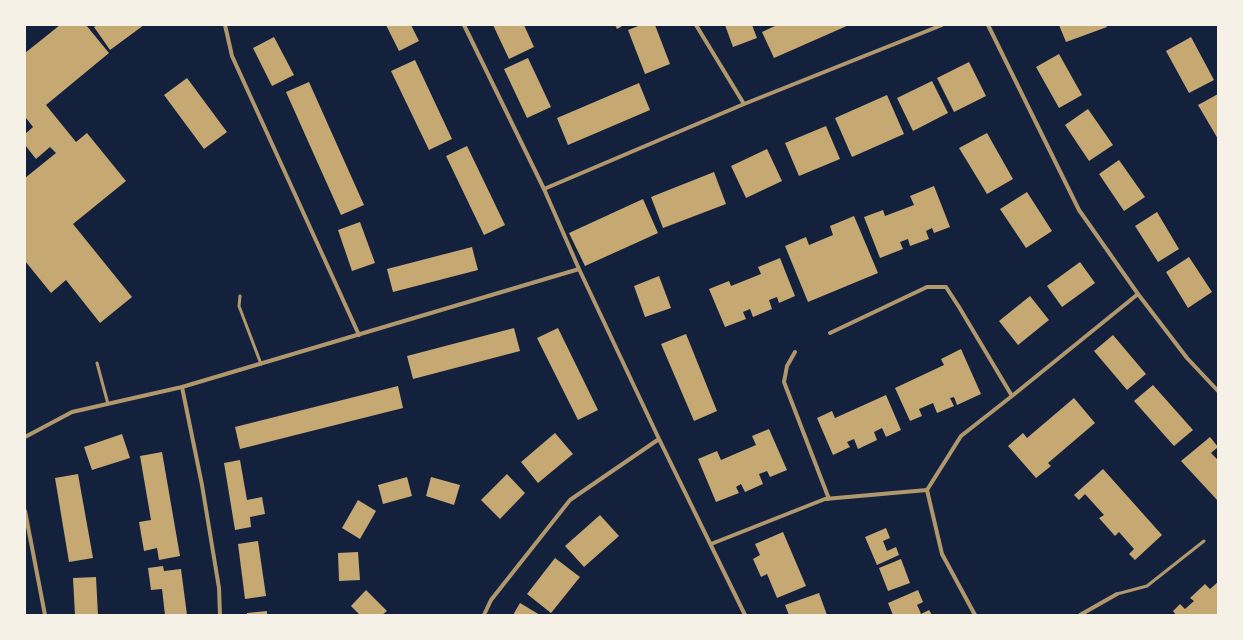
<!DOCTYPE html>
<html>
<head>
<meta charset="utf-8">
<style>
	body { margin:0 }
	#map { position:relative; width:1243px; height:640px; overflow:hidden; background:#14213d; font-family:Roboto,sans-serif }
	canvas { display:block }
	.frame { position:absolute; inset:0; border:26px solid #f6f1e7; pointer-events:none }
</style>
</head>
<body>
<div id="map">
<canvas width="1243" height="640"></canvas>
<div class="frame"></div>
</div>
<script>
const c = document.querySelector('canvas').getContext('2d');
c.lineJoin = 'round';
function fill(path, color) {
  c.fillStyle = color;
  c.fill(path, 'evenodd');
}
function stroke(path, color, width, dash) {
  c.strokeStyle = color;
  c.lineWidth = width;
  c.lineCap = dash ? 'butt' : 'round';
  c.setLineDash(dash || []);
  c.stroke(path);
}
const building = new Path2D(`
	M60,25H86L109,53L46,105L76,142L87,133L126,181L73,224L132,297L100,323L66,280L51,293L25,261V178L56,153L50,147L36,159L25,145V134L33,127L26,118L25,119V53Z
	M97,25H144L110,50L94,27Z
	M386,25H411L419,41L399,51Z
	M493,25H524L534,47L509,59Z
	M615,25H624L617,29Z
	M641,25H655L670,64L645,74L628,30Z
	M725,25H752L757,38L733,47Z
	M777,25H849L774,58L762,32Z
	M1059,25H1106L1107,27L1066,42Z
	M274,37L294,75L272,86L253,48Z
	M1191,37L1214,80L1189,93L1166,51Z
	M1059,54L1082,95L1059,108L1036,67Z
	M528,58L551,107L527,118L504,69Z
	M415,60L452,139L429,150L391,71Z
	M969,62L986,96L954,112L937,78Z
	M187,78L227,132L204,149L164,95Z
	M932,81L948,113L913,131L897,98Z
	M309,82L364,205L341,215L286,92Z
	M639,83L650,110L568,145L557,118Z
	M1218,94V139L1198,105Z
	M887,95L904,134L852,157L835,118Z
	M1088,109L1113,145L1089,161L1065,125Z
	M826,126L840,159L799,176L785,143Z
	M987,133L1013,179L987,194L959,148Z
	M467,146L505,225L484,235L446,156Z
	M767,149L782,181L746,198L731,166Z
	M1119,160L1145,197L1124,211L1099,174Z
	M714,172L726,204L663,228L651,197Z
	M934,186L950,227L934,233L932,228L926,231L929,239L910,246L908,239L900,242L903,249L880,258L864,217L883,210L885,216L914,205L910,196Z
	M1027,192L1052,231L1026,248L1000,209Z
	M643,199L658,233L585,266L569,233Z
	M1157,212L1179,249L1158,262L1135,226Z
	M854,216L878,273L808,302L785,246L806,237L809,245L833,235L830,226Z
	M360,222L375,263L352,271L338,230Z
	M472,247L478,270L393,292L387,269Z
	M1189,257L1212,292L1188,308L1166,272Z
	M780,258L795,296L779,303L777,297L769,300L772,309L753,317L750,309L743,312L746,319L725,327L709,289L729,281L731,286L761,274L758,267Z
	M1080,262L1095,283L1062,307L1047,286Z
	M659,276L671,308L645,317L634,286Z
	M1030,296L1049,320L1018,345L999,321Z
	M514,328L520,351L413,379L407,356Z
	M558,328L598,410L578,420L537,338Z
	M686,334L717,411L694,421L661,344Z
	M1113,335L1146,374L1127,390L1094,351Z
	M961,349L981,394L957,405L954,397L950,398L954,406L937,413L933,403L919,409L922,416L910,421L895,388L944,365L941,359Z
	M1153,385L1193,430L1174,446L1134,401Z
	M398,386L403,408L240,449L235,427Z
	M886,395L901,430L886,437L882,428L874,432L877,440L858,449L854,439L847,442L850,447L833,455L817,418L832,411L835,418Z
	M1074,398L1095,423L1048,463L1051,466L1036,478L1008,446L1023,433L1027,438Z
	M769,429L787,470L770,477L767,471L759,474L763,484L745,492L741,484L736,487L739,493L716,502L698,459L717,451L721,460L756,445L752,436Z
	M555,433L573,454L538,483L521,462Z
	M122,434L130,458L92,470L84,447Z
	M1210,437L1218,447L1211,453L1218,460V501L1181,461Z
	M162,452L180,556L159,560L157,548L144,551L139,522L151,520L140,456Z
	M240,460L247,500L262,497L265,514L250,517L251,527L235,530L224,463Z
	M1103,469L1162,535L1135,560L1129,554L1134,549L1119,532L1115,536L1099,518L1104,515L1085,494L1079,500L1074,495Z
	M78,474L93,558L69,562L55,478Z
	M507,474L525,493L500,519L481,500Z
	M407,477L412,496L383,504L378,485Z
	M431,477L460,485L454,505L426,496Z
	M358,500L376,511L360,539L342,528Z
	M600,515L619,536L584,567L565,546Z
	M886,528L890,538L883,541L887,551L896,547L899,555L877,565L865,537Z
	M783,532L806,586L777,598L767,574L761,577L753,559L760,555L755,544Z
	M258,541L266,596L245,599L238,544Z
	M358,552L360,580L339,581L338,553Z
	M555,558L580,577L551,613L527,594Z
	M901,559L910,583L888,591L879,568Z
	M163,566L164,571L181,569L187,615H165L162,589L151,590L148,568Z
	M96,577L98,615H75L73,578Z
	M1218,582V615H1176L1173,611L1180,604L1185,609L1194,601L1190,598L1205,584L1210,589Z
	M366,590L387,611L382,615H360L351,606Z
	M918,590L923,602L917,605L919,609L921,614L929,610L932,615H893L888,603Z
	M819,593L827,615H798L797,614L789,615L785,605Z
	M520,603L540,615H513Z
	M267,611V615H247V613Z`);
const service = new Path2D(`
	M240,296L239,306L261,364
	M97,363L108,404
	M1117,594L1147,586L1204,541`);
const minor = new Path2D(`
	M225,25L232,56L359,335
	M464,25L544,189L579,269L659,439L745,615
	M696,25L744,104
	M988,25L1079,210L1138,294L1187,358L1218,391
	M544,189L744,104L942,25
	M830,333L927,287H946L959,307L1012,396
	M795,352L787,366L784,382L829,499
	M182,387L202,485L219,588L220,615
	M25,437L72,412L182,387L579,269
	M927,490L942,554L975,615
	M25,511L45,615
	M711,544L825,499L927,490L961,436L1012,396L1138,294
	M484,615L491,600L570,500L659,439
	M1080,615L1117,594`);
fill(building, '#c6a872');
stroke(service, '#b1986c', 3);
stroke(minor, '#b1986c', 4);
</script>
</body>
</html>
